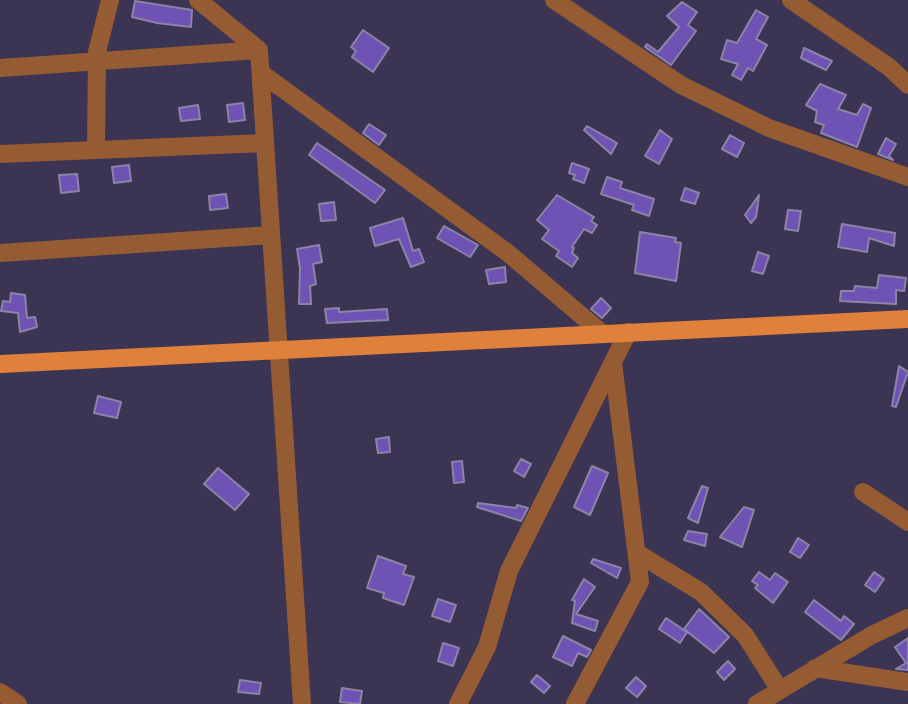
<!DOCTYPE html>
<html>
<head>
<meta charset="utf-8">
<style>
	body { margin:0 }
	canvas { display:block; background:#3b3452 }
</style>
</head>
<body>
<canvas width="908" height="704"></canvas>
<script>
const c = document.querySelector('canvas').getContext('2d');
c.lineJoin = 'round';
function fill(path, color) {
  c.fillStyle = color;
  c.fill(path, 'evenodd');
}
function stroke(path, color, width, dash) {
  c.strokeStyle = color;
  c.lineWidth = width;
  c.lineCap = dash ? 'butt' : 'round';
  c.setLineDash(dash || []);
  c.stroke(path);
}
const building = new Path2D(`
	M135,1L192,10L191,27L157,23L132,17Z
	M682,2L697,12L688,25L696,31L671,65L645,47L647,44L658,52L679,27L667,16Z
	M756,10L768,17L756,39L767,45L753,71L748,68L741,80L732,75L738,64L721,59L727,40L737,43Z
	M363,30L389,48L373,72L352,57L356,51L351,47Z
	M804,48L832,61L826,70L801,58Z
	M820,84L846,95L838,109L857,115L863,104L871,108L857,147L821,133L824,125L815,122L817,111L806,105Z
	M243,103L245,120L229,122L227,105Z
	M198,105L200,119L181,121L179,108Z
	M369,124L386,135L379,145L363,133Z
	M587,126L617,143L611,154L584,130Z
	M660,130L672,139L659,164L645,156Z
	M730,135L744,143L737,157L722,149Z
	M886,138L896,144L889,156L893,160L878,154Z
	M317,143L385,190L375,203L309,155Z
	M572,163L589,169L584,183L573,179L575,175L569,173Z
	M129,165L131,181L114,183L112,167Z
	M77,174L79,191L61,193L59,175Z
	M607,177L622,182L620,188L654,199L649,216L632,210L634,205L601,194Z
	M685,188L699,193L695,204L681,200Z
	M226,194L228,208L210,210L209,196Z
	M557,195L594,217L591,221L597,225L592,233L584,229L572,247L574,248L572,253L578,258L572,267L556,256L559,251L542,239L549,230L537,220Z
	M759,195L756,217L751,223L745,215Z
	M334,202L336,220L321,221L319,204Z
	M788,210L801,211L798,231L785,229Z
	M403,218L413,251L419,249L424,262L411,267L399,239L375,246L370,228Z
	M842,224L895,233L894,246L869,238L867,252L838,247Z
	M444,226L478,245L470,257L437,238Z
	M640,232L676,238L675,242L681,243L676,281L635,273Z
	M319,245L322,262L313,264L316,284L310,286L311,304H299L300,268L297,249Z
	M758,252L769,256L763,274L752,271Z
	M505,267L506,282L489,284L486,270Z
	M879,275L906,278L904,291L896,290V304L840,301L841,291H854L855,286L877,288Z
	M11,293L25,295L27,318L35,317L37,327L20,332L18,313L1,311L3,301L10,302Z
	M601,298L611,308L602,318L591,309Z
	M339,308V312L387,309L388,320L327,323L325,309Z
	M899,366L908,372L896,407L892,406Z
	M98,396L121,402L117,418L94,413Z
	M389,437L390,452L378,453L376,439Z
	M521,459L531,464L524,477L514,471Z
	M462,461L464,482L454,483L452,462Z
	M592,466L608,473L590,515L574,507Z
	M218,468L249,494L235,510L204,484Z
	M702,486L708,488L698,523L688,518Z
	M478,503L516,508L517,505L528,508L521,521L477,507Z
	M744,507L754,510L742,547L720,537Z
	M688,531L707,534L705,546L684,540Z
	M798,538L809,545L800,558L790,552Z
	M378,556L406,566L403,574L414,577L404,605L383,598L384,593L367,588Z
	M593,559L621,568L617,578L591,563Z
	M759,572L770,580L775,573L788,582L773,603L755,588L758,585L752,581Z
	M874,572L884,579L875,592L865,585Z
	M584,579L595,587L576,614L598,621L595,631L572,623L575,601L572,600Z
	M438,599L456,605L450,622L432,616Z
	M814,600L841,621L844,616L854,624L841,640L805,612Z
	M699,609L729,637L714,653L684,629Z
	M666,618L687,632L680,643L659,629Z
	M563,636L591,650L587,657L578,653L572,666L553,657Z
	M908,638V670L896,669L906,663L895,647Z
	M443,643L459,648L453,666L438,661Z
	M728,661L735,669L724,680L717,672Z
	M537,675L550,686L544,693L531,682Z
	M636,677L646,686L637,697L626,688Z
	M240,680L261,683L259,694L238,692Z
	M342,688L362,691L360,704L340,702Z`);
const minor = new Path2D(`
	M198,0L259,50L302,704
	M554,0L681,85L769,128L908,177
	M791,0L889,67L908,85
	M0,68L259,50
	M261,73L508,253L603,334
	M96,150L97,52L110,0
	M0,154L265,143
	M0,253L271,235
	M863,492L908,522
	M637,553L701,592L745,635L780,690
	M815,668L908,682
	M0,692L18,704
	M458,704L487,647L509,571L628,332
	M575,704L640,582L613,362
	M757,704L872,635L908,618`);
const major = new Path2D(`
	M0,364L908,319`);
fill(building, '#6e52b4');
stroke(building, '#8b84a7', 2);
stroke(minor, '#955b33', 18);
stroke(major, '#df803b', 18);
</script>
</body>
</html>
